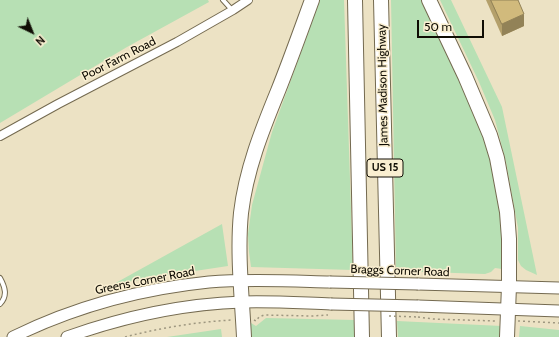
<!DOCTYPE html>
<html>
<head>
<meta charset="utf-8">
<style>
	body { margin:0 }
	#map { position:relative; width:559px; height:337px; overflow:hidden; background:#ece2c4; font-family:Cabin,sans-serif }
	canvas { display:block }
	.north { position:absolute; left:12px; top:12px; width:40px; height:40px; -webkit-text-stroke:3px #faefd1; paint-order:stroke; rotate:137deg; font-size:11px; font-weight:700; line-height:16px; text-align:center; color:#100d04 }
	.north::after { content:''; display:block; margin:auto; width:14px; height:18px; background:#100d04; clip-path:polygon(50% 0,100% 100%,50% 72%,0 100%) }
	.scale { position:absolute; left:417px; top:20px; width:67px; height:18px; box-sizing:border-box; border:2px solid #100d04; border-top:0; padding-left:5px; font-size:12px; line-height:14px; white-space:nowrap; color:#100d04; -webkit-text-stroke:3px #faefd1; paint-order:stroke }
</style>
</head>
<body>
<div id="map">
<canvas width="559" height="337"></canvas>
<div class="north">N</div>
<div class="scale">50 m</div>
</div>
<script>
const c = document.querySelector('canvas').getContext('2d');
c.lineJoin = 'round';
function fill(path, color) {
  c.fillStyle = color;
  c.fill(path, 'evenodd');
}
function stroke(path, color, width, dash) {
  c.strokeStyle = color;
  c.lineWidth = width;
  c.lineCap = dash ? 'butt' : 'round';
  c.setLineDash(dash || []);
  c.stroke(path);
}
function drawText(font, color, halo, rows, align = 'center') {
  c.font = font + ' Cabin,sans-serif';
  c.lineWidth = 3;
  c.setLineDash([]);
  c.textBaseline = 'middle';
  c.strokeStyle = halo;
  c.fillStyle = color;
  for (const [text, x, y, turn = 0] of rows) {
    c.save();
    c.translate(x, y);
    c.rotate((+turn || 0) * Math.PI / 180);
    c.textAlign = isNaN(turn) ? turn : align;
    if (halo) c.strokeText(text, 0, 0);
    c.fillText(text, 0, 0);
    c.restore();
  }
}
const green = new Path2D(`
	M0,0H208L209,2L127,47L0,123Z
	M320,0H344L353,270L251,267L249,252L248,234L252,205L272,132Z
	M391,0H425L442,37L487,145L493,166L500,209L504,243L502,269L495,268L491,272L485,274L396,271Z
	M440,0H451L502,107L537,275L526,270L521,266L518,260V228L506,162L495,120L479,82Z
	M222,224L228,266L155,277L112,285Z
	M266,318L355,320V337H251V323L256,326Z
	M397,321L502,326L501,337H398Z
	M520,326L559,330V337H519Z
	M221,329L222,337H167Z`);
const path = new Path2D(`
	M418,317L433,319L496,321
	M254,320L256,321L259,317L264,315L312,316L328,315
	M518,321L559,323
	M125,337C160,328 196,322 232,320`);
const lane = new Path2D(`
	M223,0L232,10
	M0,278C5,287 8,296 0,304`);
const street = new Path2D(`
	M0,136L58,104L177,42L233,10L248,0`);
const secondary = new Path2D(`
	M418,284L559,288
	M418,306L559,311
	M13,337C74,307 140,289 209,282C249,279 290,281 330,282
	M67,337C123,317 183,304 242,302C272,301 301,303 331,304`);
const highway = new Path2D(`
	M355,0L362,337
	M381,0L389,337
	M429,0L465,76L490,135L497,158L507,212L509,239V286L507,337
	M244,337C242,297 237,253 241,213C246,170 262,130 278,91C290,61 301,30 312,0`);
const pathBridge = new Path2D(`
	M389,316L418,317`);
const secondaryBridge = new Path2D(`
	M330,282L418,284
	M331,304L418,306`);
const wall = new Path2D(`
	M486,0H518L524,26L502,36Z`);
const shadedWall = new Path2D(`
	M524,14V26L502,36V24Z`);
const building = new Path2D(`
	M491,0H518L524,14L502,24Z`);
const shields = [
	[385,168,36]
];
const shieldNames = [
	["US 15",385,168]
];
const streetNames = [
	["Poor Farm Road",119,59,-27],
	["James Madison Highway",383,85,-91],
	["Braggs Corner Road",400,271,2],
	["Greens Corner Road",145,281,-11]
];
fill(green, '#b7e0b4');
stroke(lane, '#746a50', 6);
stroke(street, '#746a50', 10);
stroke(secondary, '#746a50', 13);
stroke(highway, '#746a50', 16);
stroke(path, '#9e9780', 1.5, [2, 3]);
stroke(lane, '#fff', 4);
stroke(street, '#fff', 8);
stroke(secondary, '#fff', 11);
stroke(highway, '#fff', 14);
stroke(secondaryBridge, '#746a50', 13, []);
stroke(pathBridge, '#9e9780', 1.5, [2, 3]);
stroke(secondaryBridge, '#fff', 11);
fill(wall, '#b4a06b');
fill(shadedWall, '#928257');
fill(building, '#d1ba7c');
stroke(building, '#928257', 1);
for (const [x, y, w] of shields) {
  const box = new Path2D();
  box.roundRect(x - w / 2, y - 9, w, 18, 3);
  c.fillStyle = '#faefd1';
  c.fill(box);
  stroke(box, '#100d04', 1);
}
drawText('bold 11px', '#100d04', null, shieldNames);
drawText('12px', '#100d04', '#faefd1', streetNames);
</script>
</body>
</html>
